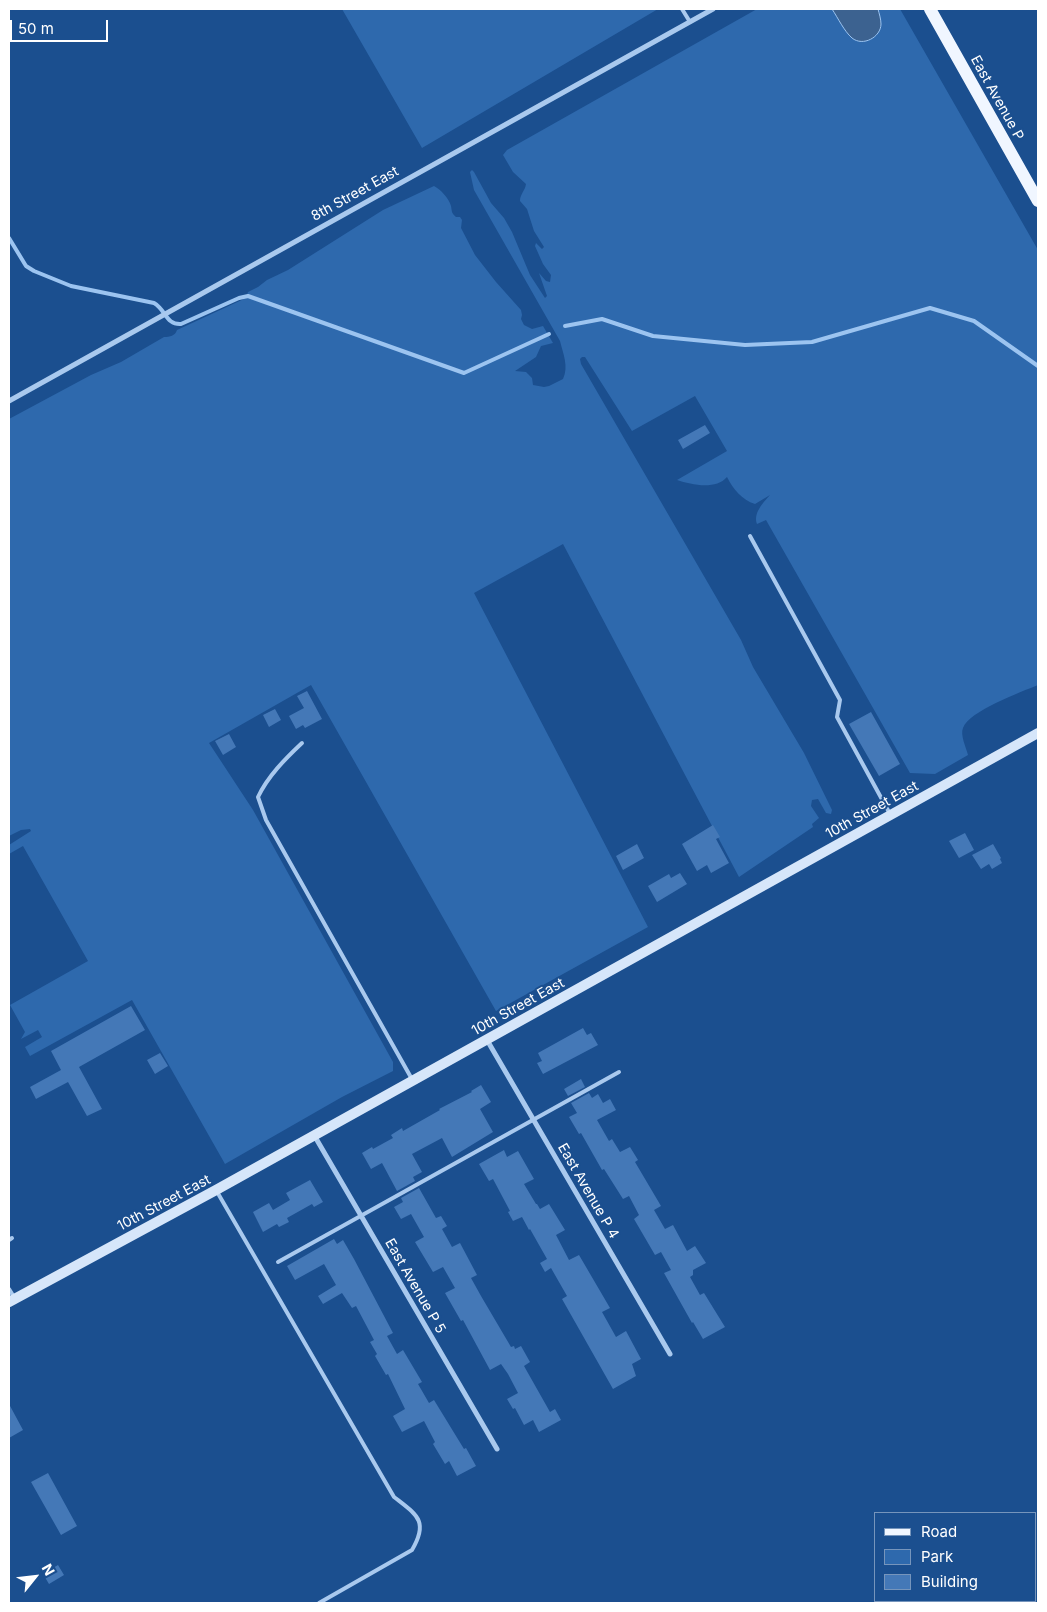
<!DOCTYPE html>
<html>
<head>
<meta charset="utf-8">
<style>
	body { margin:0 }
	#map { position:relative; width:1047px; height:1612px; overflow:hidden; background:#1b4f8f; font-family:Inter,sans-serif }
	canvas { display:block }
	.frame { position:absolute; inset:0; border:10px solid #fff; pointer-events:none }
	.legend { position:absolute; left:874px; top:1512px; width:162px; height:90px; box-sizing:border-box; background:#1b4f8f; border:1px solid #7695bc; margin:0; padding:6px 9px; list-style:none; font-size:15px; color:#fff }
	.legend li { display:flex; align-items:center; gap:10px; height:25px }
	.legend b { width:25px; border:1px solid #7695bc }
	.north { position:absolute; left:10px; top:1552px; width:50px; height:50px; -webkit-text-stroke:4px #1b4f8f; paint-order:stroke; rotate:61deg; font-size:14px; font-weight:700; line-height:20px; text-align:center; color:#fff }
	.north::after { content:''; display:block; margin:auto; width:18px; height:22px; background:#fff; clip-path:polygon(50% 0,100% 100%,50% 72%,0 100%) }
	.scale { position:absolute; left:10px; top:20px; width:98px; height:22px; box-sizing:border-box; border:2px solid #fff; border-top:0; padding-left:6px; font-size:15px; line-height:18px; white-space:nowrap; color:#fff; -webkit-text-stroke:4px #1b4f8f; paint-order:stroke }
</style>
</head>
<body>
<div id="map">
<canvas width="1047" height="1612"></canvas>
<div class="frame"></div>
<ul class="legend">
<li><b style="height:6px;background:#f0f6ff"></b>Road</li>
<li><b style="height:14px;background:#2e69ad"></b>Park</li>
<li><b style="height:14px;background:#4478b7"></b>Building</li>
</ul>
<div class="north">N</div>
<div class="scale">50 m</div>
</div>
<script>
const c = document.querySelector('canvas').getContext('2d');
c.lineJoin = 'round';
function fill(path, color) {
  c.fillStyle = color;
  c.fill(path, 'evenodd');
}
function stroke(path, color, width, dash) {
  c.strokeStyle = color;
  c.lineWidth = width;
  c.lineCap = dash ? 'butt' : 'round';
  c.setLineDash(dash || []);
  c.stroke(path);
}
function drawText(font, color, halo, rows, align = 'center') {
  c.font = font + ' Inter,sans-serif';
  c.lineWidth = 4;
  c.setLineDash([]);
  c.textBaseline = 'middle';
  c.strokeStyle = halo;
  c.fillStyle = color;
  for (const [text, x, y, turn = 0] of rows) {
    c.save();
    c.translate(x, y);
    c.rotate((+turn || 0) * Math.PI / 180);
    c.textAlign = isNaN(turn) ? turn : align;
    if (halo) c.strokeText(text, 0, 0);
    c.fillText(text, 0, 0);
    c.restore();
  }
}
const green = new Path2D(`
	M342,9H658L422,148Z
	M757,9H900L1038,250V685C1021,692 969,711 963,728C960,735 966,747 968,755L935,774L910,773L766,520L757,524C753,513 763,503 770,495L755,504C742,500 733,489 727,477C716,490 692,485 677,480L727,451L695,396L632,431L585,357H582L580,359L581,364L741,640L753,667L804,753L832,810L831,814L826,813L818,799L812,800L811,806L819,818L812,824L813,827L739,877L563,544L474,593L648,927L496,1011L311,685L209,743L253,810L393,1062V1071L342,1097L225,1164L132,1000L30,1056L25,1047L42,1037L38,1030L21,1039L25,1032L10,1005L88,961L23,846L9,854V845L31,831L30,829L21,830L9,836V419L91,375L121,362L164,337C170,337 175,336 177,330L246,298L248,292L258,287L267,280L288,270L383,210L434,186C440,189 449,198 451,206C452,211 451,213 456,217H460L462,220L461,228L475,255L496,282L521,310L522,315L521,319L524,325L532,329L543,326L553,343L541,346L536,357L515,371L526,372L532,378L533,385L544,387L549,386L563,379C569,366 563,354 560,341L474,190L470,172L472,170L474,172L491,203L504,218L512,232L530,275L545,298L547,296L539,273L546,281L550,282L551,275L543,264L535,246L536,243L542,249L544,247L534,231L527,209L520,201C520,194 525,191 526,184L513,172L503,155L507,150Z`);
const water = new Path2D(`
	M832,9H878C879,13 881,19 881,24C881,37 863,47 852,38C844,31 838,18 832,9Z`);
const stream = new Path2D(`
	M9,238L26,266L34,271L71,286L154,303C166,310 166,325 181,324L239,298L248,296L464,373L549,334
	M565,326L602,319L653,336L745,345L812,342L930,308L974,321L1038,366`);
const building = new Path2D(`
	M705,425L710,433L683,449L678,440Z
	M307,691L322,719L305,728L303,725L296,729L289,716L304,708L297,696Z
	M275,709L281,720L269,727L263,715Z
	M871,712L900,764L879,776L849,724Z
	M229,734L236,747L223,755L215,741Z
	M713,825L720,837L716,839L729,863L711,873L707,865L697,871L682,844Z
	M965,833L974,850L959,858L949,841Z
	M637,844L644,858L623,870L616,856Z
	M993,844L1001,858L1000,859L1002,863L992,869L989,864L981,869L972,855Z
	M680,873L687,884L657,902L648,886L669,874L671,878Z
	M131,1006L145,1030L79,1067L102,1109L87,1116L68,1082L36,1099L30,1087L61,1070L51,1051Z
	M583,1028L587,1035L591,1033L598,1045L543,1074L537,1063L542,1061L538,1053Z
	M160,1053L168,1066L155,1074L147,1060Z
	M581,1079L585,1087L568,1096L564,1089Z
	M481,1085L491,1102L480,1109L493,1132L452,1157L442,1138L412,1154L422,1172L413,1177L415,1181L397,1191L382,1163L371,1169L362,1153L372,1147L373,1149L393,1138L391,1135L402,1128L403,1131L440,1110L439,1109L472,1092L471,1091Z
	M589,1093L592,1098L598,1094L603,1103L610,1099L616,1110L597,1120L609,1141L612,1139L620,1152L630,1147L638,1160L635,1162L661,1206L654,1210L665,1229L673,1225L687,1251L695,1246L706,1263L693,1270V1275L690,1277L700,1295L704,1293L725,1327L703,1339L693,1322L692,1323L664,1273L671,1270L661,1252L655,1255L634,1219L639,1215L629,1196L623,1199L604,1169L602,1170L581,1133L579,1134L569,1117L577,1113L571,1103Z
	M504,1150L507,1157L518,1151L534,1179L524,1184L536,1204H537L540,1209L549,1204L565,1230L556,1235L569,1260L579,1255L610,1308L602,1312L616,1337L626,1331L641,1359L632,1364L636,1376L613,1389L562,1299L567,1296L551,1268L545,1272L540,1263L547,1259L530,1229L529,1230L522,1217L513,1221L508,1212L510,1211L493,1179L489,1181L479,1164Z
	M310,1180L323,1202L314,1207L312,1204L287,1218L289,1222L279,1227L277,1224L263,1232L253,1212L269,1203L273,1210L290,1200L286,1193Z
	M419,1188L436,1218L441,1216L447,1226L442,1229L452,1247L460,1243L477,1275L471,1278L481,1296L511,1347L514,1346L515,1349L521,1346L530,1362L524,1366L550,1412L555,1409L561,1420L539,1432L533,1420L524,1425L515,1408L513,1409L507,1399L518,1393L508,1374L501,1364L490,1370L463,1320L461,1321L445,1293L455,1288L443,1267L433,1272L415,1242L424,1237L411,1214L401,1219L394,1207L403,1202L401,1198Z
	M334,1239L337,1244L343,1240L354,1259L393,1333L387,1336L397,1354L403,1350L422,1382L418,1384L429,1403L434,1400L464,1449L466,1448L476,1466L457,1476L449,1461L445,1464L433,1444L435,1442L424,1421L402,1432L393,1416L405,1409L388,1374L386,1375L375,1356L377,1354L370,1342L374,1340L356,1306L352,1308L342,1293L323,1304L318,1296L336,1285L324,1264L295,1280L287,1266Z
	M9,1404L23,1430L9,1438Z
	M48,1473L77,1526L61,1535L31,1482Z
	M58,1565L64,1575L49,1584L43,1574Z`);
const service = new Path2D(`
	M682,9L690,22
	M750,536L840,700L837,717L890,814
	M302,743C285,759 268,776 258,797L266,820L413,1081
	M216,1190L394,1497C417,1515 429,1521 412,1550L319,1603
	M9,1240L12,1238
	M278,1262L619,1072
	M9,1289L14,1297`);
const minor = new Path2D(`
	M9,401L713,9
	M487,1040L670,1354
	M314,1135L497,1449`);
const secondary = new Path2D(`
	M9,1302L216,1190L1038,733`);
const primary = new Path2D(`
	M930,9L1038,201`);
const streetNames = [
	["East Avenue P",997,98,61],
	["8th Street East",355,194,-29],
	["10th Street East",872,810,-29],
	["10th Street East",518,1007,-29],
	["East Avenue P 4",588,1191,60],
	["10th Street East",164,1203,-28],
	["East Avenue P 5",415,1286,60]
];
fill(green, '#2e69ad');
fill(water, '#3c6290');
stroke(water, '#9cc4f0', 1);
stroke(stream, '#9cc4f0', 4);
fill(building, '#4478b7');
stroke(service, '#a9c9ee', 4);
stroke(minor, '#a9c9ee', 5);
stroke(secondary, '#d6e6fa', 10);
stroke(primary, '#f0f6ff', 12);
drawText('14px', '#fff', '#1b4f8f', streetNames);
</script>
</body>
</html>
